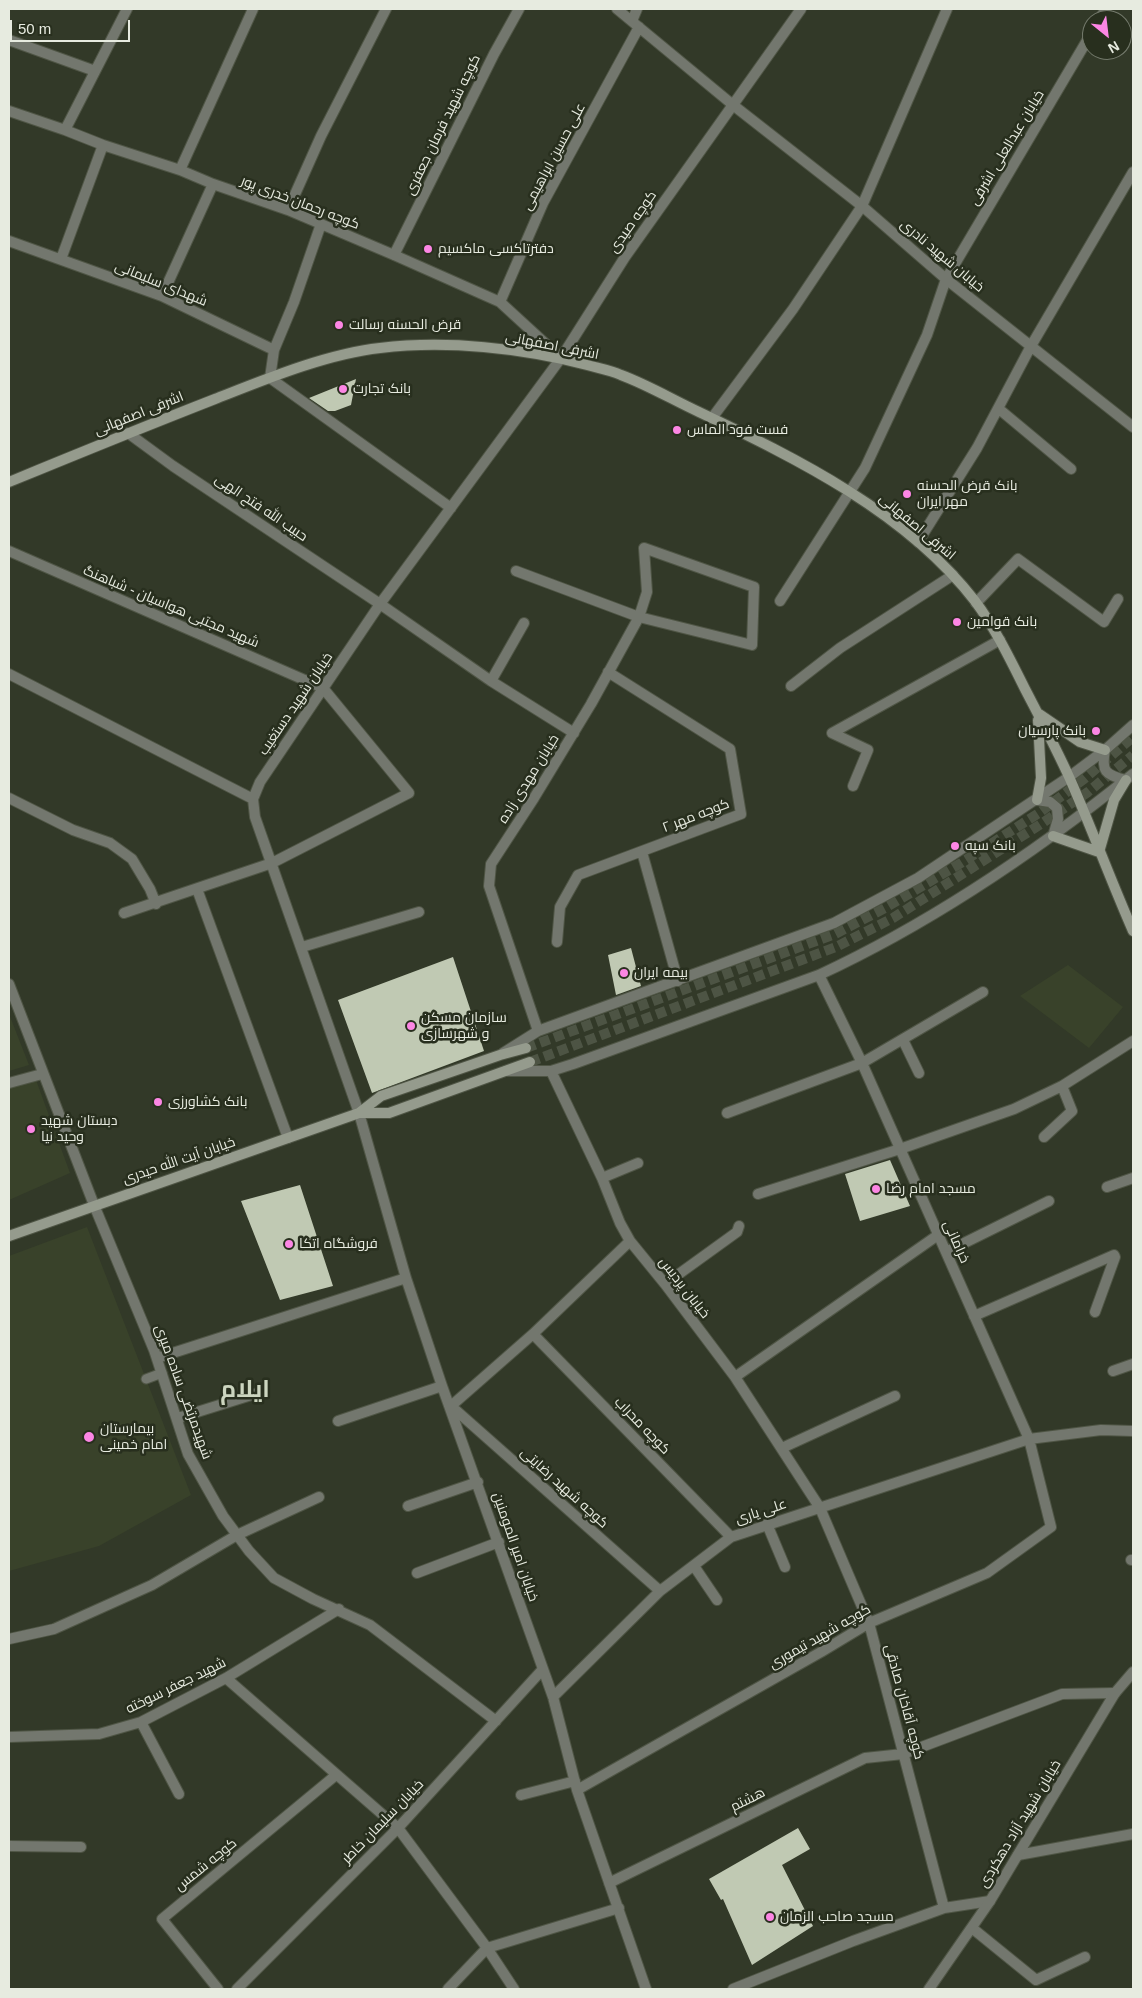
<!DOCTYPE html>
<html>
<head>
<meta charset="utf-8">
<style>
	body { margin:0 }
	#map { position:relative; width:1142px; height:1998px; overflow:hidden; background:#323928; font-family:Helvetica,sans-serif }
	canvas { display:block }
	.frame { position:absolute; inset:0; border:10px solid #e7ebe0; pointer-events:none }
	.north { position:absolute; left:1082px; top:10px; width:50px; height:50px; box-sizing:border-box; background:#282f1e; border:1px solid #747a6c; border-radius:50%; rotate:151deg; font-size:14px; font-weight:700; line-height:20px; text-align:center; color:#e7ebe0 }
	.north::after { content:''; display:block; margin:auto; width:18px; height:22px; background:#fc86e4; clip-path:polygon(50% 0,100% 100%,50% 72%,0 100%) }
	.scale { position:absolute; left:10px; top:20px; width:120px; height:22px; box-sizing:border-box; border:2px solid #e7ebe0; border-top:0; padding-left:6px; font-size:15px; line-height:18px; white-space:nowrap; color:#e7ebe0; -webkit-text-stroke:4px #282f1e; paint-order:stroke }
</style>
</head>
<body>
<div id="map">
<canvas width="1142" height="1998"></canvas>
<div class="frame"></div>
<div class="north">N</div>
<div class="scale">50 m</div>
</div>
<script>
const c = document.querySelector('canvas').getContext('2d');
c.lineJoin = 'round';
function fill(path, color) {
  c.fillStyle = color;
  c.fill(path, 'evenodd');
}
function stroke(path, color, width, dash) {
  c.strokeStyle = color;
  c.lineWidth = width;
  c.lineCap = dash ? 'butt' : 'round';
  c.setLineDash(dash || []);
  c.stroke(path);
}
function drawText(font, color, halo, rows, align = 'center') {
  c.font = font + ' Helvetica,Cairo,sans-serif';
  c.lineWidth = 5;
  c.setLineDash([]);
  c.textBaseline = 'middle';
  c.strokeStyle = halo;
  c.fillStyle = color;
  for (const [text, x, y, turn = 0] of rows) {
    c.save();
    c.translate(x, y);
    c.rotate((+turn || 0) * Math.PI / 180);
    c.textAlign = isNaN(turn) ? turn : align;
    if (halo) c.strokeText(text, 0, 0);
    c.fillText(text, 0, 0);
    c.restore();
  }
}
const built = new Path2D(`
	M1068,965L1123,1007L1089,1048L1020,996Z
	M9,1014L29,1065L9,1071Z
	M36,1080L70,1173L9,1200V1085Z
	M87,1227L191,1495L99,1546L9,1571V1256Z`);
const building = new Path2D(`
	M356,379L351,405L335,411H328L309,398Z
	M631,948L641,986L616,995L608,955Z
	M453,957L484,1051L372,1093L338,1000Z
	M890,1160L910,1206L860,1221L845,1174Z
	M300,1185L333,1286L280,1300L241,1201Z
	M798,1828L810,1849L782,1865L813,1926L752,1965L723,1899L721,1900L709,1879Z`);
const secondaryTunnel = new Path2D(`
	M526,1048L835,934L885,908L961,863L1039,813L1084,779L1133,737
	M530,1062L836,947L893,918L1041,824L1088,792L1133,755`);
const service = new Path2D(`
	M146,1379L162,1373`);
const minor = new Path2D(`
	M617,9L733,105L862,206L946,279L1133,427
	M1099,20L1106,9
	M632,21L637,9
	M9,40L95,71
	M9,111L65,130L103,145L180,170L213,184L288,210L394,255L500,302L561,358
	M65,130L127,9
	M180,170L253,9
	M288,210L321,136L386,9
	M9,241L162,296L274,350L270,378L451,508
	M394,255L494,54L519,9
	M61,259L103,145
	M162,296L213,184
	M500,302L543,203L639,27
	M274,350L294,302L321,224
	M999,409L1071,469
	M712,418L793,309L862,206L947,9
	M128,433L173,466L380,604L491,681L574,733
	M918,542L977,448L1031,346L1133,172
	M9,551L323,688L409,793L272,863L124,913
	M516,571L639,617L752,645L754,587L644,548L647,592L639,617L591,704L534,798L491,864L489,886L538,1031
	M780,601L865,468L927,335L946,279L1092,32
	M976,603L1018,559L1104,622L1118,599
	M9,674L253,799
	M491,681L524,623
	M791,686L840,648L953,575
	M1105,750C1101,771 1105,775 1126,780
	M853,786L868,750L832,733L1000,640
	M9,798L73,830L110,843L132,859L150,889L156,904
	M1037,800L1050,802L1057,808L1058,819L1053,836
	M642,852L678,981
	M197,889L288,1138
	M557,942L560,907L578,875L741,814L730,749L608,672
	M302,947L419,912
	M9,984L94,1205L154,1350L188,1454L223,1516L249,1551L274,1578L313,1599L370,1625L496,1721
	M903,1040L919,1073
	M503,1053L538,1031L834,923L918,878L1069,777L1105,750L1133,725
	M506,1071H551L573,1064L819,975C931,923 1037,851 1133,774
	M551,1071L602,1178L620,1223L630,1241L665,1284L735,1377L820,1508L869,1623L944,1908
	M9,1083L42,1074
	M727,1113L862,1063L983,992
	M1044,1137L1072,1111L1062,1086
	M602,1178L638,1163
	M1107,1187L1133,1178
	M758,1194L900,1149L1014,1109L1062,1086L1133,1041
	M630,1241L533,1334L451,1406L660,1591
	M946,1252L1049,1201
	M665,1284L737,1232L739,1226
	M974,1316L1114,1255L1115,1257L1095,1312
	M533,1334L731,1537
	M157,1358L406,1278
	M1113,1371L1133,1364
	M735,1377L938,1235
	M178,1418L261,1392
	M338,1421L442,1386
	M782,1448L895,1396
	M408,1506L478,1482
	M767,1524L785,1567
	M1131,1560H1133
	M694,1566L717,1600
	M417,1573L499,1542
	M9,1639L54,1629L152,1585L237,1535L319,1497
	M226,1678L398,1828L487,1948L514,1989
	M553,1697L660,1591L731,1537L1029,1439L1101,1430L1133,1431
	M141,1722L179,1794
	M9,1737L99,1734L141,1722L226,1678L339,1609
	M577,1790L821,1652L869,1623L987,1573L1051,1527L1029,1439L862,1063L819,975
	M521,1795L575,1781
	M9,1846L81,1847
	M1018,1855L1133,1834
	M609,1883L865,1758L903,1754L1062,1694L1115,1693
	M972,1928L1036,1980L1085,1957
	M218,1989L162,1919L336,1775
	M237,1989L398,1828L543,1669
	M448,1989L487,1948L619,1908
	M646,1989L577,1790L553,1697L442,1386L406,1278L359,1113L255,817L253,799L260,782L380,604L561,358L625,257L801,9
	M733,1989L853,1941L944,1908L990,1901`);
const tertiary = new Path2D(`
	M929,1989L990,1901L1115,1693L1133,1672`);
const secondary = new Path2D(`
	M9,482C77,454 146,426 215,399C266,379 326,354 380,348C447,340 521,348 587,365C598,368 610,370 621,375C648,385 673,400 699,412C798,459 907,513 975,601C995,628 1010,659 1025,689C1040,718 1056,748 1070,779C1092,829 1111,881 1133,931
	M1039,714L1080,742L1105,750
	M1037,800L1041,778L1038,720
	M1053,836L1099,852
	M1099,852L1114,800L1126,780
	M359,1113H389L530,1062
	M9,1236L359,1113L381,1096L500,1055L526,1048`);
const markers = [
	[428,249,5,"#fc86e4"],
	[339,325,5,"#fc86e4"],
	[343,389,5,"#fc86e4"],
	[677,430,5,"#fc86e4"],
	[907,494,5,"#fc86e4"],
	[957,622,5,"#fc86e4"],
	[1096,731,5,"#fc86e4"],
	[955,846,5,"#fc86e4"],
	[624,973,5,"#fc86e4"],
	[411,1026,5,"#fc86e4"],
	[158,1102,5,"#fc86e4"],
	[31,1129,5,"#fc86e4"],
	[876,1189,5,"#fc86e4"],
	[289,1244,5,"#fc86e4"],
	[89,1437,6,"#fc86e4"],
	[770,1917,5,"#fc86e4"]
];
const streetNames = [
	["کوچه شهید فرمان جعفری",443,125,-64],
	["خیابان عبدالعلی اشرفی",1007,148,-59],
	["علی حسین ابراهیمی",554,157,-62],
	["کوچه رحمان خدری پور",300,203,21],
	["کوچه صیدی",633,222,-55],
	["خیابان شهید نادری",942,256,40],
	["شهدای سلیمانی",161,284,22],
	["اشرفی اصفهانی",552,346,11],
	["اشرفی اصفهانی",139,414,-22],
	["حبیب الله فتح الهی",261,508,34],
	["اشرفی اصفهانی",917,527,40],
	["شهید مجتبی هواسیان - شباهنگ",171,607,23],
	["خیابان شهید دستغیب",296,704,-56],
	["خیابان مهدی زاده",529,779,-58],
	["کوچه مهر ۲",696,816,-21],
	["خیابان آیت الله حیدری",179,1161,-19],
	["خرامانی",956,1242,66],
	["خیابان پردیس",684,1288,52],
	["شهیدمرتضی ساده میری",183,1392,70],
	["کوچه محراب",642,1426,46],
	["کوچه شهید رضایتی",564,1488,42],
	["علی یاری",761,1512,-18],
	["خیابان امیر المومنین",515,1547,71],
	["کوچه شهید تیموری",820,1637,-30],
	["شهید جعفر سوخته",176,1686,-26],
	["کوچه آقاخان صادقی",904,1702,75],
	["هشتم",748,1800,-26],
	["خیابان سلیمان خاطر",383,1822,-46],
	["خیابان شهید آزاد دهکردی",1020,1824,-59],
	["کوچه شمس",206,1865,-39]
];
const poiNames = [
	["دفترتاکسی ماکسیم",438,249],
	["قرض الحسنه رسالت",349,325],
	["بانک تجارت",353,389],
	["فست فود الماس",687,430],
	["بانک قرض الحسنه",917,486],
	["مهر ایران",917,502],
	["بانک قوامین",967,622],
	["بانک پارسیان",1086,731,"right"],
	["بانک سپه",965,846],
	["بیمه ایران",634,973],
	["سازمان مسکن",421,1018],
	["و شهرسازی",421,1034],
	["بانک کشاورزی",168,1102],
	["دبستان شهید",41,1121],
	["وحید نیا",41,1137],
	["مسجد امام رضا",886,1189],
	["فروشگاه اتکا",299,1244],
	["بیمارستان",100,1429],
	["امام خمینی",100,1445],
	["مسجد صاحب الزمان",780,1917]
];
const townNames = [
	["ایلام",245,1390]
];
fill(built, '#39422a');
fill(building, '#c0c9b3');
stroke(secondaryTunnel, '#4d5444', 10, [10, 5]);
stroke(service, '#4f5545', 11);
stroke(minor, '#4f5545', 12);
stroke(tertiary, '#4f5545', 12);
stroke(secondary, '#4f5545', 12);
stroke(service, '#73776e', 9);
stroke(minor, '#73776e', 10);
stroke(tertiary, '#73776e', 10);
stroke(secondary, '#959b8d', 10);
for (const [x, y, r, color] of markers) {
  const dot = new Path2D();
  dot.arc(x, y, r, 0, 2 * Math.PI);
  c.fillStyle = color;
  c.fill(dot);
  stroke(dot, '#282f1e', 2);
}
drawText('14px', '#e7ebe0', '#282f1e', streetNames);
drawText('14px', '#e7ebe0', '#282f1e', poiNames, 'left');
drawText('bold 24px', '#ccd5bf', '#282f1e', townNames);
</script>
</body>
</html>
